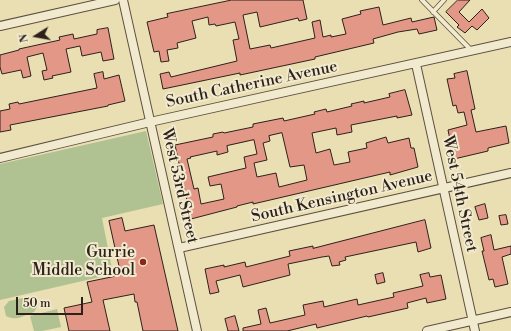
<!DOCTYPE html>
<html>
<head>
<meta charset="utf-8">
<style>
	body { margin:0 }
	#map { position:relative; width:511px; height:331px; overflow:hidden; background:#eadeb3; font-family:"Libre Bodoni",serif }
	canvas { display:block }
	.north { position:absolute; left:16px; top:16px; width:40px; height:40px; -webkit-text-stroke:3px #f1eace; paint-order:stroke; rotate:259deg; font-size:11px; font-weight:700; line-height:16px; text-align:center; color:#2e211b }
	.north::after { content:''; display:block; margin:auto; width:14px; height:18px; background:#2e211b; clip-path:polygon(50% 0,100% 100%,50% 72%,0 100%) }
	.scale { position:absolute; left:16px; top:297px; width:67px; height:18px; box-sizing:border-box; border:2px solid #2e211b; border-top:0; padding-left:5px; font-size:12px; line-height:14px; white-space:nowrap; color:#2e211b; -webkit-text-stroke:3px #f1eace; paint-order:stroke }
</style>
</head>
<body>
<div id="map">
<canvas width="511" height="331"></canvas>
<div class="north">N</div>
<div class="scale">50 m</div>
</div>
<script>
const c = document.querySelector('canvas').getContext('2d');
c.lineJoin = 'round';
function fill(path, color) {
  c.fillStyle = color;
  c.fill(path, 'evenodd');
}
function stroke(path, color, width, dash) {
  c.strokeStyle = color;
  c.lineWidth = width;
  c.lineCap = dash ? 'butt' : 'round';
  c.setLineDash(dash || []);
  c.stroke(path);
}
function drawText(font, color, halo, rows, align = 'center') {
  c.font = font + ' "Libre Bodoni",serif';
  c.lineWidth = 4;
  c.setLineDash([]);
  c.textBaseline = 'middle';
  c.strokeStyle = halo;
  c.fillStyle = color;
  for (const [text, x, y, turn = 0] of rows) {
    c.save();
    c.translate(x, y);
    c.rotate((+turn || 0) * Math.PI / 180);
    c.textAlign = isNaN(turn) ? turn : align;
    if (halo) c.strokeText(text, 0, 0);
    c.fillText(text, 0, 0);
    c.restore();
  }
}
const green = new Path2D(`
	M146,131L163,204L102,218L113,274L0,300V164Z
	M28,297L35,301L37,307L34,312C23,315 18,322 6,316L4,307L9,301Z
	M57,309L61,327L42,331H34L30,316Z`);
const building = new Path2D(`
	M232,0H303L307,19L299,21L298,18L260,27L257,12L243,15L250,49L270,45L271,48L315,38L312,22L320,20L323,37L331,35V37L346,34L342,19L361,14L360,11L379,7L383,25L411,18L412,22L434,17L437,30L419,34L417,29L398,32L373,39L374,43L315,57V59L240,75V73L163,89L160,74L169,72L171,77L237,61L233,40L239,39L235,22L216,26L215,24L209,25L208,17L192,21L196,38L177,43L178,48L167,50L169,61L161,62L159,51L154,52L147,22L168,17L167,14Z
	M458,0H470L459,12L469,22L482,9L489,18L477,30L472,26L465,33L457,27L459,25L446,12Z
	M108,28L114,59L103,61L101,52L82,56L80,46L66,49L71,72L52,76L53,78L44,80L42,71L47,70L43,53L27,57L31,76L23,78L21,70L2,74L0,67V55L19,50V49L60,40L59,37L73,34L74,39L97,34V30Z
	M467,71L475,109L471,110L476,132L506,126L509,143L488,148V151L454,159L448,130L467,125L464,112L458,113L456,105L453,106L447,79L455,78L454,74Z
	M103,72L104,79L119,75L125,101L108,105V106L10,125L11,130L0,132V111L10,109L9,104L18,102L19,104L97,88L94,74Z
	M405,90L412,115L397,118V116L351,125L352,132L337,135L336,128L312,133L316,153L330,149L334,165L350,162L348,152L367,148L366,143L386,137L388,143L409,138L411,148H414L418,167L390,175V172L253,204V202L237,206V207L191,219L175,145L213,137V134L223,132L224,133L253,127V124L283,118L284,121L315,114L314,112L326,109L327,112L352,106L351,104L364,101V103L390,97L389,94ZM282,133L290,167L304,165L307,180L279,187L276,173L257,177L254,163L267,160L263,143L270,141L269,136ZM254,140L257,154L244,157L246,168L208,177L210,186L221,184L224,199L201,204L198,188L194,189L187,159L191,158L190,157L217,151V155L228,152L227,146Z
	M485,204L488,218L479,220L475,207Z
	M506,215L508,224L501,225L499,216Z
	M122,218L125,231L154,225L178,331H143L137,302H135L134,294L103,300L110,331H69L64,308L92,302L87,282L121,275L109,221Z
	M425,220L431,248L418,252L416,242L345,257L346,260L339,262L340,265L332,266L329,256L322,257L288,264L290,275L243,287L240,275L216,281L219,292L210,294L205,269L224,265V267L245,262L246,267L290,256L289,251L313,246V248Z
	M491,235L494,250L511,246V254L502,257L508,284L495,287L493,279L489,280L482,251H484L481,238Z
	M383,273L385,282L377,284L375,275Z
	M429,273L430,277L441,275L446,299L427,303L426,298L407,303L408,308L368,317L367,316L317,328L316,324L287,331H243V328L261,324L258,310L266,308L270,323L305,315L303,305L323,301L324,307L357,299L358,305L394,297L393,293L423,286L420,275Z
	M235,316L239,331H228L225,319Z`);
const lane = new Path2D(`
	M422,0L471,50
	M433,12L444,0`);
const street = new Path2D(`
	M123,0L197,331
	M0,26L115,0
	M416,64L475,331
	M0,158L150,122L511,42
	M179,248L511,173
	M427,331L511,312`);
const markers = [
	[143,262,4,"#8f2418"]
];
const streetNames = [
	["South Catherine Avenue",252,85,-12],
	["West 53rd Street",179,186,77],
	["West 54th Street",459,194,78],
	["South Kensington Avenue",342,197,-13]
];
const poiNames = [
	["Gurrie",135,253],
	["Middle School",135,271]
];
fill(green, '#b0c291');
fill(building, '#e29787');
stroke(building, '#2e211b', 1);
stroke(lane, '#5d5041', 5.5);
stroke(street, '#5d5041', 10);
stroke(lane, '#f1eace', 4);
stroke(street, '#f1eace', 8);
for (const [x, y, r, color] of markers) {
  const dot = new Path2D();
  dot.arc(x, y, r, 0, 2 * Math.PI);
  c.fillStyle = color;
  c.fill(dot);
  stroke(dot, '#f1eace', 1.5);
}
drawText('16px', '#2e211b', '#f1eace', streetNames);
drawText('16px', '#2e211b', '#f1eace', poiNames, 'right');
</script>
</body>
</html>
